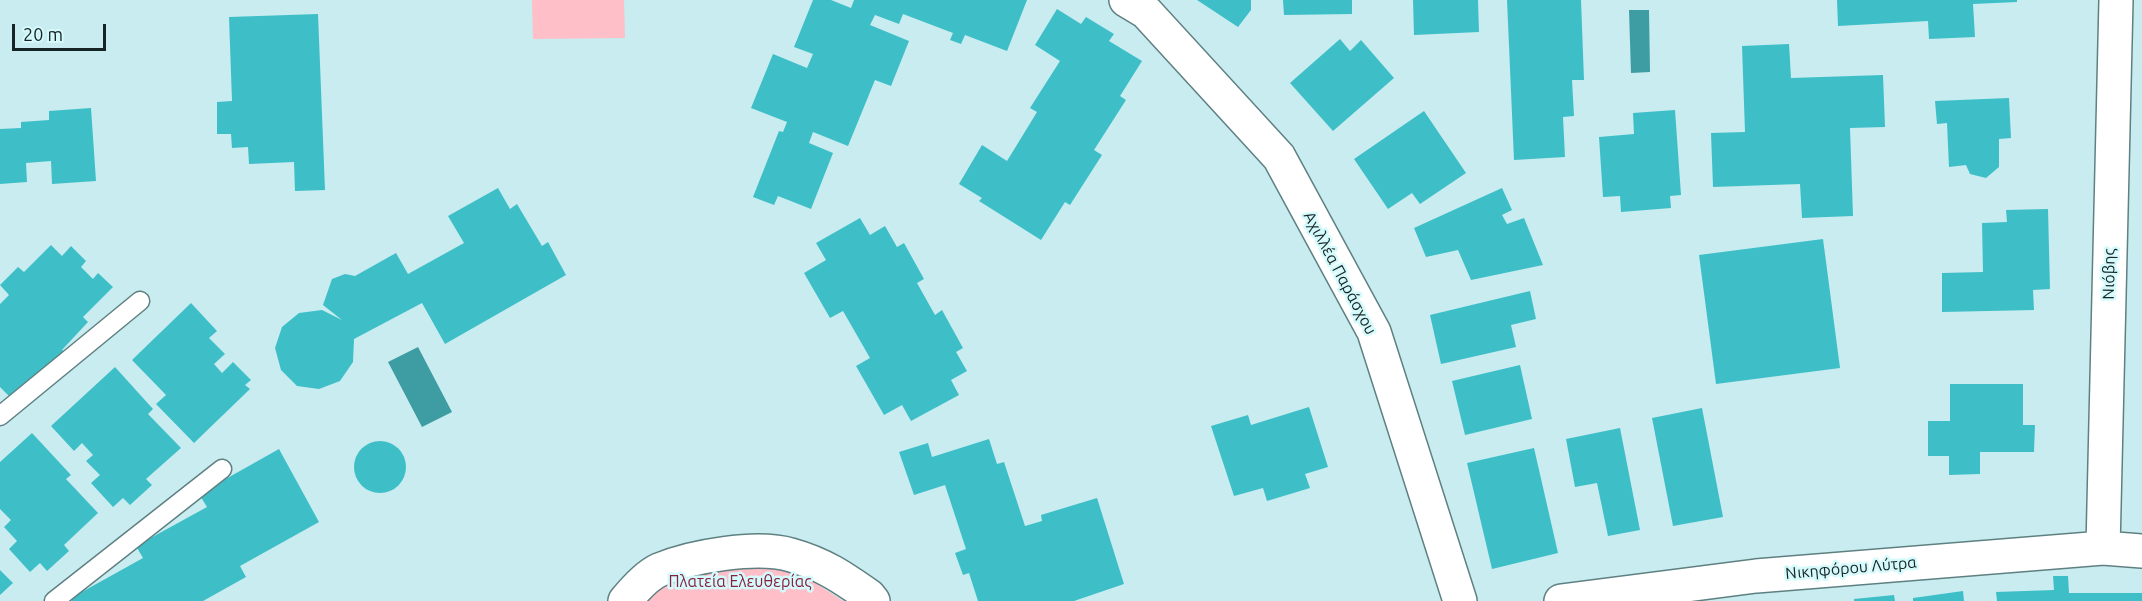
<!DOCTYPE html>
<html>
<head>
<meta charset="utf-8">
<style>
	body { margin:0 }
	#map { position:relative; width:2142px; height:601px; overflow:hidden; background:#c8ecef; font-family:Ubuntu,sans-serif }
	canvas { display:block }
	.scale { position:absolute; left:12px; top:24px; width:94px; height:27px; box-sizing:border-box; border:3px solid #172425; border-top:0; padding-left:8px; font-size:18px; line-height:21px; white-space:nowrap; color:#172425; -webkit-text-stroke:4px #d5fafc; paint-order:stroke }
</style>
</head>
<body>
<div id="map">
<canvas width="2142" height="601"></canvas>
<div class="scale">20 m</div>
</div>
<script>
const c = document.querySelector('canvas').getContext('2d');
c.lineJoin = 'round';
function fill(path, color) {
  c.fillStyle = color;
  c.fill(path, 'evenodd');
}
function stroke(path, color, width, dash) {
  c.strokeStyle = color;
  c.lineWidth = width;
  c.lineCap = dash ? 'butt' : 'round';
  c.setLineDash(dash || []);
  c.stroke(path);
}
function drawText(font, color, halo, rows, align = 'center') {
  c.font = font + ' Ubuntu,sans-serif';
  c.lineWidth = 5;
  c.setLineDash([]);
  c.textBaseline = 'middle';
  c.strokeStyle = halo;
  c.fillStyle = color;
  for (const [text, x, y, turn = 0] of rows) {
    c.save();
    c.translate(x, y);
    c.rotate((+turn || 0) * Math.PI / 180);
    c.textAlign = isNaN(turn) ? turn : align;
    if (halo) c.strokeText(text, 0, 0);
    c.fillText(text, 0, 0);
    c.restore();
  }
}
const green = new Path2D(`
	M532,0H624L625,38L533,39Z
	M772,566L808,578L843,601H638L663,583L698,568Z`);
const water = new Path2D(`
	M1629,10H1649L1650,72L1631,73Z
	M418,347L452,412L422,427L388,362Z`);
const building = new Path2D(`
	M813,0H831L851,8L854,0H1027L1007,51L965,35L961,44L950,40L953,33L903,14L899,24L875,15L870,25L909,41L891,86L875,80L848,146L813,132L809,143L833,153L811,209L778,196L774,205L753,197L779,131L783,132L787,122L751,108L773,54L807,68L813,54L794,47Z
	M1197,0H1251V10L1238,27Z
	M1283,0H1352V14L1284,15Z
	M1413,0H1478L1479,32L1414,35Z
	M1507,0H1581L1584,80H1572L1574,116L1563,117L1565,157L1514,160Z
	M1837,0H2017V2L1973,4L1975,37L1929,39L1928,21L1838,26Z
	M1057,9L1081,24L1086,17L1114,34L1109,41L1142,61L1120,96L1126,100L1094,150L1102,155L1070,205L1065,202L1041,240L979,201L982,198L959,184L982,145L1007,161L1037,112L1030,108L1060,61L1035,45Z
	M318,14L325,190L295,191L294,162L249,164L248,147L232,148L231,134H217V102L232,101L229,17Z
	M1340,39L1350,51L1361,40L1394,78L1333,131L1290,83Z
	M1789,44L1791,78L1883,75L1885,127L1850,128L1853,216L1802,218L1800,184L1713,187L1711,133L1745,132L1742,46Z
	M2009,98L2011,138L1999,139V167L1986,178L1970,174L1966,165L1949,167L1947,123L1937,124L1935,101Z
	M91,108L96,181L52,184L51,161L26,163L27,182L0,184V129L21,128V122L49,120V111Z
	M1675,110L1681,195L1670,196L1671,208L1621,212L1620,196L1603,197L1599,137L1634,134L1633,113Z
	M1424,111L1466,173L1420,204L1412,193L1388,209L1354,159Z
	M498,188L510,209L517,204L542,246L548,242L566,275L445,344L422,303L354,339L353,362L340,381L319,389L297,386L281,370L275,348L282,327L299,313L322,310L342,320L323,305L332,279L345,274L355,276L396,253L408,274L464,243L448,216Z
	M1502,188L1512,210L1502,215L1507,224L1524,218L1543,265L1471,280L1458,250L1426,257L1414,228Z
	M2048,209L2050,289L2033,290L2034,310L1942,312V273L1983,272L1982,223L2007,222L2006,210Z
	M860,218L870,235L885,226L897,247L904,243L924,279L917,283L935,315L942,310L963,348L956,352L967,371L951,380L959,395L911,421L902,405L884,415L856,366L870,358L843,311L830,318L804,273L826,260L816,243Z
	M1823,239L1840,368L1716,384L1699,255Z
	M51,245L62,256L71,246L86,261L81,267L93,279L98,273L113,287L83,317L88,322L62,350L64,351L15,402L0,387V304L9,295L0,285L18,267L24,272Z
	M1530,291L1536,319L1511,325L1516,347L1441,364L1430,315Z
	M191,303L217,331L209,338L225,354L214,364L222,373L233,362L251,380L245,385L250,389L194,443L156,404L166,395L132,360Z
	M1520,365L1532,419L1465,435L1452,381Z
	M115,367L153,409L148,414L181,448L146,479L152,485L130,505L123,498L113,507L91,483L100,475L86,461L93,455L82,443L74,451L51,426Z
	M1950,384H2023V425H2035L2034,452H1980V474L1949,475V456H1928V421H1950Z
	M1309,407L1328,467L1305,474L1310,488L1267,501L1263,488L1234,496L1211,426L1248,415L1251,425Z
	M1702,408L1723,517L1673,526L1652,418Z
	M1620,428L1640,530L1608,536L1597,483L1575,487L1566,439Z
	M32,433L71,475L66,479L98,513L64,545L69,551L47,571L40,563L30,572L9,549L17,541L4,527L11,520L0,509V462Z
	M989,439L997,464L1004,462L1025,526L1042,521L1041,515L1097,498L1124,584L1074,601H978L969,573L963,575L955,553L966,549L945,485L914,495L899,452L928,443L932,457Z
	M354 467a26 26 0 1 1 52 0a26 26 0 1 1-52 0Z
	M1534,448L1558,553L1492,569L1467,463Z
	M279,449L319,522L240,566L246,577L203,601H72L71,598L143,558L136,546L207,507L199,494Z
	M0,570L13,583L0,595Z
	M2053,576H2068L2069,593H2142V601H1997L1996,592L2054,590Z
	M1963,591L1964,601H1913V598Z
	M1894,595L1895,601H1854V599Z`);
const lane = new Path2D(`
	M0,416L140,301
	M54,601L222,469`);
const street = new Path2D(`
	M1126,0L1146,12L1279,157L1374,332L1460,601
	M2103,548L2116,0
	M625,601C634,590 646,576 659,570C692,556 757,545 791,555C823,564 842,577 869,596L873,601
	M1561,601L1756,576L2103,548L2142,551`);
const streetNames = [
	["Αχιλλέα Παράσχου",1340,273,62],
	["Νιόβης",2109,274,-89],
	["Νικηφόρου Λύτρα",1851,568,-5]
];
const parkNames = [
	["Πλατεία Ελευθερίας",740,582]
];
fill(green, '#febfc8');
fill(water, '#3e9ca3');
fill(building, '#3ebfc8');
stroke(lane, '#5f8082', 21);
stroke(street, '#5f8082', 36);
stroke(lane, '#fff', 18);
stroke(street, '#fff', 33);
drawText('16px', '#172425', '#d5fafc', streetNames);
drawText('16px', '#88203e', '#d5fafc', parkNames);
</script>
</body>
</html>
